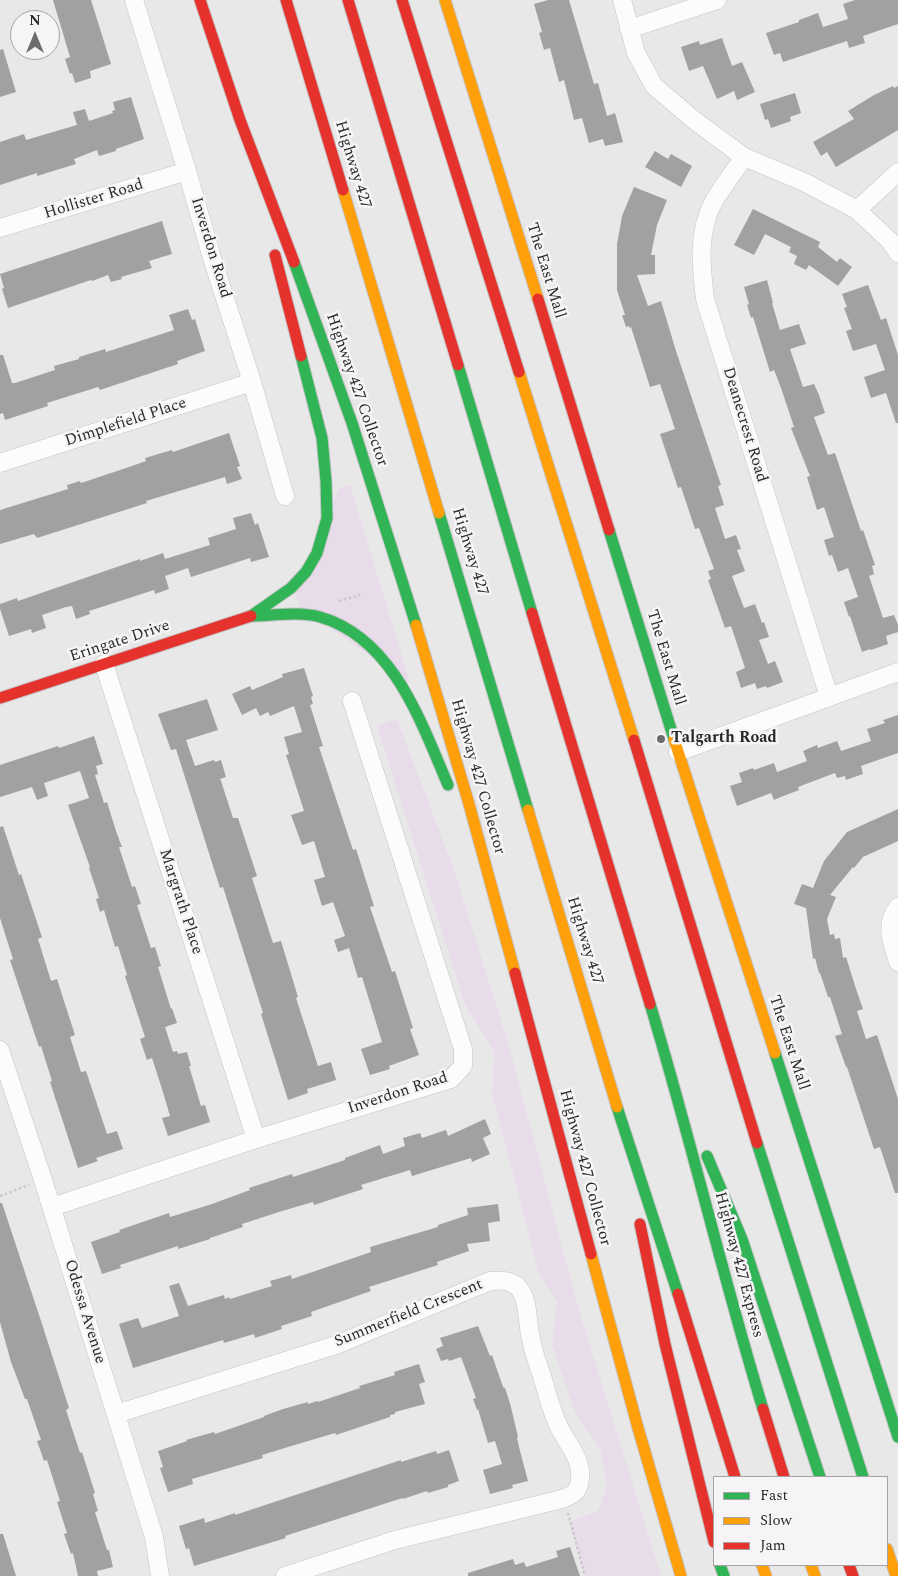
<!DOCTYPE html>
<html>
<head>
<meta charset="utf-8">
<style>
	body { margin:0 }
	#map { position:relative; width:898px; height:1576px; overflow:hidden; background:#e9e8e9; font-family:Spectral,serif }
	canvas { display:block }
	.legend { position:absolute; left:713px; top:1476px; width:175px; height:90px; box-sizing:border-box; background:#f7f4f8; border:1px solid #a5a3a6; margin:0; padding:6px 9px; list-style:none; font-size:15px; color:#2a292a }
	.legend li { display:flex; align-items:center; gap:10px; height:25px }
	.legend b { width:25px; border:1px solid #a5a3a6 }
	.north { position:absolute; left:10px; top:10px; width:50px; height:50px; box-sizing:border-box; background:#f7f4f8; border:1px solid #a5a3a6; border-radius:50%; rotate:0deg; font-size:14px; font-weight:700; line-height:20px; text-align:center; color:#2a292a }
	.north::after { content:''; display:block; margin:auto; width:18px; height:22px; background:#6d6c6d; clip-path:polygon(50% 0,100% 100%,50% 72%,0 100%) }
</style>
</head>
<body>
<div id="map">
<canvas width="898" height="1576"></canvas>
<ul class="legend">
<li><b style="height:6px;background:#30b455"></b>Fast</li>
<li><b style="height:6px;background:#ff9f0a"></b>Slow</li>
<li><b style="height:6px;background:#e5322d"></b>Jam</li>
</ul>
<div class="north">N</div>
</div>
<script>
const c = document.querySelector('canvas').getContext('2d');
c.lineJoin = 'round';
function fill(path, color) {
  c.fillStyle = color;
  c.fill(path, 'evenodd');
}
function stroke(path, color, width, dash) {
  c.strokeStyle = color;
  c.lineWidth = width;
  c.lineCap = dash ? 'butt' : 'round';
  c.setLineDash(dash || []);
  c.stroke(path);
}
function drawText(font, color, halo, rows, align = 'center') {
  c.font = font + ' Spectral,serif';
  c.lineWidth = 5;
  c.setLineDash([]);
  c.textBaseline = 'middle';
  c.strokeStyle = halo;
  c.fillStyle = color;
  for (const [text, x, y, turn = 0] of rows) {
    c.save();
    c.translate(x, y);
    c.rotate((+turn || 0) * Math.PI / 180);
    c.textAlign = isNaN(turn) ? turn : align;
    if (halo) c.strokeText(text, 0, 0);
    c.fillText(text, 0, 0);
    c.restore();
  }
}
const green = new Path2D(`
	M350,485L410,683L300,607L295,594L339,489Z
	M397,719L454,870L510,1050L577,1304L661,1576H585L569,1522L598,1511L607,1486L600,1448L576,1415L552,1345L557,1302L538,1271L492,1092L495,1052L465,1005L377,726Z`);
const building = new Path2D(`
	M53,0H91L111,64L90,71L91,78L75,83L72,73L70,74L65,59L70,57Z
	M548,0H569L594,84L598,83L607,116L615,113L623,142L605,146L603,139L589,143L582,118L574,120L564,80L559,82L550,48L544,50L539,33L542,32L534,4Z
	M855,0H898V24L863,36L865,43L849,48L847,41L783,62L780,53L774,55L766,33L799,22V20L818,13L823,27L848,19L843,4Z
	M722,38L732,66L742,62L755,92L737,100L734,91L717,99L703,66L689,71L681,47L699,41L700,45Z
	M3,49L16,92L0,97V50Z
	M893,86L894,88L898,86V130L836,167L827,152L821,156L813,142L854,119L848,111L874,95Z
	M795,93L801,113L790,117L791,121L771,128L768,119L765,120L760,104Z
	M131,97L144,139L116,149V151L99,156L97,150L74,159L76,164L37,176V173L0,185V142L24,134L26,140L77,125L73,112L85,109L89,121L113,113L112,111L115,110L113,102Z
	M655,151L668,159L671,154L692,166L681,187L645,167Z
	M634,187L667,200L657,225L651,255H655V274L637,275L648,306L661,301L676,351L721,485L718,486L724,505L715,508L725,539L736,535L741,549L737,550L745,571L732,576L744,608L755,604L762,623L764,622L769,637L759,640L768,664L775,661L783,682L767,688L766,686L757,689L755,683L741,688L736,672L745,668L731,626L725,628L708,580L711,579L708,571L714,569L699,528L695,529L681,487L678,488L660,434L675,429L660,384L650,387L631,327L629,328V326L626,327L622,315H625L617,290V244L622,216Z
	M753,209L820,242L818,247L837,262L840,258L852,267L838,286L809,265L806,270L794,264L797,256L789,252L791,247L765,234L754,255L734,245Z
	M162,221L172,254L149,261L152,268L121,277L122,279L111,282L108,275L92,281L91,280L8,308L2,289L4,288L0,274Z
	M767,280L773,303H772L780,330L799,324L806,344L790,349L803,387L814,384L819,395L825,413L814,417L828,455L835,453L861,531L863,530L875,565L872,566L874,574L869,576L883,618L894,615L898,625V632L886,636L888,644L871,650L870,649L862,652L850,616L849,617L844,602L858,597L848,568L838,572L832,555L829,556L824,540L834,537L824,507L817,510L807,477L810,476L791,428L794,427L781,388L774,370L770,372L753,317L751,318L747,305L749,304L744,287Z
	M868,285L881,320L886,318L898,355V423H896L886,393L871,398L864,377L885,370L876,344L853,351L846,331L852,329L844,308L847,307L842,294Z
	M188,309L192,320L195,319L205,351L177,361L178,364L100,390L98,387L47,403L48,406L5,420L3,413L0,414V355H3L12,383H15L55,370L54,366L79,359V357L105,349L106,352L174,330L169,315Z
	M229,433L240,466L237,467L242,479L227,484L225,477L146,501L147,503L37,538L34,534L0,544V510L68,489L67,485L80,481L81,483L132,466L146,461L145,458L172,450L173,452Z
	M251,513L255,525L258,523L269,557L251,562L250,558L191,577L188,568L165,576L169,589L155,594L154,590L89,611L90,614L76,619L72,606L66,607L42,615L46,628L32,633L31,629L9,636L0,609V604L17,598L18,601L140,559V561L163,553L165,559L210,545L208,538L236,529L233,518Z
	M304,668L313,696L311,697L313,704L310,705L323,746L319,747L353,850L356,849L374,906L370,907L392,972L395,971L413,1028L410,1029L419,1055L389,1066L390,1069L370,1075L361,1049L382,1042L375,1019L362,977L358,978L349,948L338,952L334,940L345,936L333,902L322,906L314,880L325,877L314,841L302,845L291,815L304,811L286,755L289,754L284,737L302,732L294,706L270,716L268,712L260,716L256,708L242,715L232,694L250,686L252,690L283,677L282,674Z
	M207,699L218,730L186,740L195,766L214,760L215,762L221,760L226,777L220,779L221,781L233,818H238L257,876L252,878L273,943L281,941L298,997L296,998L318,1066L331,1062L336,1080L307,1089L308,1093L288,1100L261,1014L263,1013L223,887L220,888L176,749L171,750L158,714Z
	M898,715V753L861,766L863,774L846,780L845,776L837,778L835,773L798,787L799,790L781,797L774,800L771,793L737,806L730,786L742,782L739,773L753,768L754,770L774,763L777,772L807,761L803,751L817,745L818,748L837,741L841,751L871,741L867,729L885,723L883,720Z
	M94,736L103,764L96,766L98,774L95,775L104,803L107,802L116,831L122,847H119L132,887L135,886L141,904L137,905L151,948L155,947L161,966L158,967L171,1009L172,1008L177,1023L165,1027L173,1052L177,1051L178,1054L187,1052L191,1066H189L201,1106L205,1105L210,1122L168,1136L162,1118L170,1116L162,1089L152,1058L147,1060L140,1039L145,1037L125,976L127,975L118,946L115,947L104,910L100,912L96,899L99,898L89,868L90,867L68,805L89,798L80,771L44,783L48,796L37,800L32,787L0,797V765L58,746L59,748Z
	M898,809V841L863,857L854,868L853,867L830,895L836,897L827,919L830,935L834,934L835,939L840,938L843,958L846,957L857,992L863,1009L857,1011L866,1039L877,1035L898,1099V1193H895L880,1147L874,1149L847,1067H846L835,1036L842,1034L830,997H828L820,973H819L815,958L813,959L806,908L794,904L802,884L813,888L824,861L847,832Z
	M3,826L19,875L21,874L42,937L38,939L51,981L57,979L64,1001L75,1035L70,1037L81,1072L86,1071L107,1134L117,1131L123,1149L96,1158L98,1161L78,1168L50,1082L52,1081L41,1046L39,1047L10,960L13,959L0,918V827Z
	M485,1119L491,1134L483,1138L490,1154L472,1162L471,1158L412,1176L410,1170L361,1185L363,1189L314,1205L313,1202L282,1211L242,1224L243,1227L210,1238V1239L178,1249V1246L120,1265L121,1268L102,1274L91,1242L120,1232L119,1230L169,1213L170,1217L212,1204L250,1190L249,1188L292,1174L293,1177L345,1160V1158L380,1145L383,1154L405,1146L403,1138L420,1133L422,1138L446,1130L448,1136Z
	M0,1203H2L42,1324L69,1408L66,1410L80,1453L82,1452L95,1493L93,1494L98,1511L95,1512L107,1550H109L113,1567L97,1571L98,1576H78L73,1553L71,1554L64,1534L67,1533L57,1502L60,1501L47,1460L44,1461L37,1441L41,1440L27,1399H25L11,1362L0,1322Z
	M498,1204L500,1221L488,1223L490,1241L467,1244L469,1251L437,1262L438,1265L369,1287L371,1291L311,1312L312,1316L281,1326L282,1329L255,1338L254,1334L224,1343L223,1340L133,1368L119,1324L138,1318L142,1328L179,1316L169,1286L179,1283L188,1306L224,1295L225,1299L229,1297L230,1299L272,1286L270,1281L291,1275L292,1279L371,1252L370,1247L438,1227V1225L468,1215L467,1208Z
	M478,1326L490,1356L492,1355L503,1387L505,1388L510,1403L518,1437L517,1438L520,1451L528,1481L512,1485L513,1488L490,1494L483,1470L502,1464L495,1441L488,1443L478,1409L477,1410L473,1399L476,1398L461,1357L449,1361L448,1359L441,1361L436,1349L443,1346L440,1338Z
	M419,1364L425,1382L419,1384L425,1404L395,1412V1414L390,1415V1417L336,1435L335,1433L288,1447L262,1455L263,1458L192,1479L193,1484L168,1492L160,1468L163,1467L158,1451L187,1441L186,1440L214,1432L215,1434L264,1417V1416L283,1409L308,1402V1404L317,1401L318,1402L360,1388L359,1386L395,1375L394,1372Z
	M449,1450L459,1481L448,1485V1487L428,1493L427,1491L403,1499V1498L393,1501L285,1536L286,1538L194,1566L189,1548L186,1549L179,1526L204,1518L205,1523L235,1513V1515L401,1460V1462L436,1451L437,1454Z
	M0,1534H3L16,1576H0Z
	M570,1547L580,1576H468V1573L513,1559L515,1565L524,1562L526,1567L558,1557L556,1551Z`);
const path = new Path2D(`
	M339,601L360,595
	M0,1196L29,1185
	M568,1513L585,1576`);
const street = new Path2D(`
	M134,0L187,171L212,258L252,382L285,496
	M622,0L636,53L654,86L694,120L744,157L804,182L857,210L890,241L898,253
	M629,29L717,0
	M744,157C734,172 723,186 714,201C697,232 701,266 705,299L829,697
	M857,210L898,172
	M0,228L187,171
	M0,463L252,382
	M104,664L256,1139
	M678,752L898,672
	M898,907C884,925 892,943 898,962
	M0,1050L43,1180L154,1537L160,1576
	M52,1207L256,1139L451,1079L463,1066V1049L352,701
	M116,1414L336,1345L490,1281C502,1280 514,1280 521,1291C529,1304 527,1324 531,1339C533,1352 538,1364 542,1376C546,1390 550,1406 556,1420C563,1440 582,1455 580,1478C579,1492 573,1495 562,1499L395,1540L285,1576`);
const fast = new Path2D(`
	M294,262L352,423L416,625
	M458,365L532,613
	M439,513L528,810
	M609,530L674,739
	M251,616L291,588L306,572L317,553L327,518L326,481L322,438L301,356
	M251,616C273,616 298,611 320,617C393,638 421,722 448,785
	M650,1004C691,1139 722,1275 763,1409
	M775,1053L898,1437
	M617,1107L678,1294
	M757,1143L863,1477
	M707,1156L742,1239L820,1477
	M720,1565L724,1576`);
const slow = new Path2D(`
	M445,0L538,299
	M343,190L439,513
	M519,372L634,740
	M416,625L469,804L515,973
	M674,739L775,1053
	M528,810L617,1107
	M591,1254L638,1428L681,1576
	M887,1549L896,1576
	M762,1565L766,1576
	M811,1565L815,1576`);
const jam = new Path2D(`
	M200,0L240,120L294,262
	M286,0L343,190
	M348,0L458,365
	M402,0L519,372
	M275,255L301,356
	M538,299L609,530
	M532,613L650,1004
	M0,698L251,616
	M634,740L757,1143
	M515,973L591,1254
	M640,1224L665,1344L714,1542
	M678,1294L735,1477
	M763,1409L784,1477
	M849,1565L853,1576`);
const markers = [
	[661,739,5,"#6d6c6d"]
];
const streetNames = [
	["Highway 427",352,165,73],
	["Hollister Road",94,200,-17],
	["Inverdon Road",210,248,73],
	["The East Mall",545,271,73],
	["Highway 427 Collector",356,390,71],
	["Dimplefield Place",126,423,-18],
	["Deanecrest Road",744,425,73],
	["Highway 427",469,552,73],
	["Eringate Drive",120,642,-18],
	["The East Mall",665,658,73],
	["Highway 427 Collector",477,777,74],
	["Margrath Place",180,902,72],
	["Highway 427",584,941,73],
	["The East Mall",788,1043,72],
	["Inverdon Road",398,1094,-18],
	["Highway 427 Collector",584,1168,75],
	["Highway 427 Express",738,1265,75],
	["Odessa Avenue",84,1312,73],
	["Summerfield Crescent",409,1314,-22]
];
const poiNames = [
	["Talgarth Road",671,739]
];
fill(green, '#e8dbea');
fill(building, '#a2a1a0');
stroke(street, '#c5c4c5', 19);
stroke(fast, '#c5c4c5', 13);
stroke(slow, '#c5c4c5', 13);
stroke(jam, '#c5c4c5', 13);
stroke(path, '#c9c9c9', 2.5, [2.5, 2.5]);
stroke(street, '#fcfcfc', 18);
stroke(fast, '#30b455', 11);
stroke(slow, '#ff9f0a', 11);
stroke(jam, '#e5322d', 11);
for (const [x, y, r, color] of markers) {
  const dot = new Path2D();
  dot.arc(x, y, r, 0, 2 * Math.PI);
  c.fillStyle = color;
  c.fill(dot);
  stroke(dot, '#f7f4f8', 2);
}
drawText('16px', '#2a292a', '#f7f4f8', streetNames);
drawText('bold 16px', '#2a292a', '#f7f4f8', poiNames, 'left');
</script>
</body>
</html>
